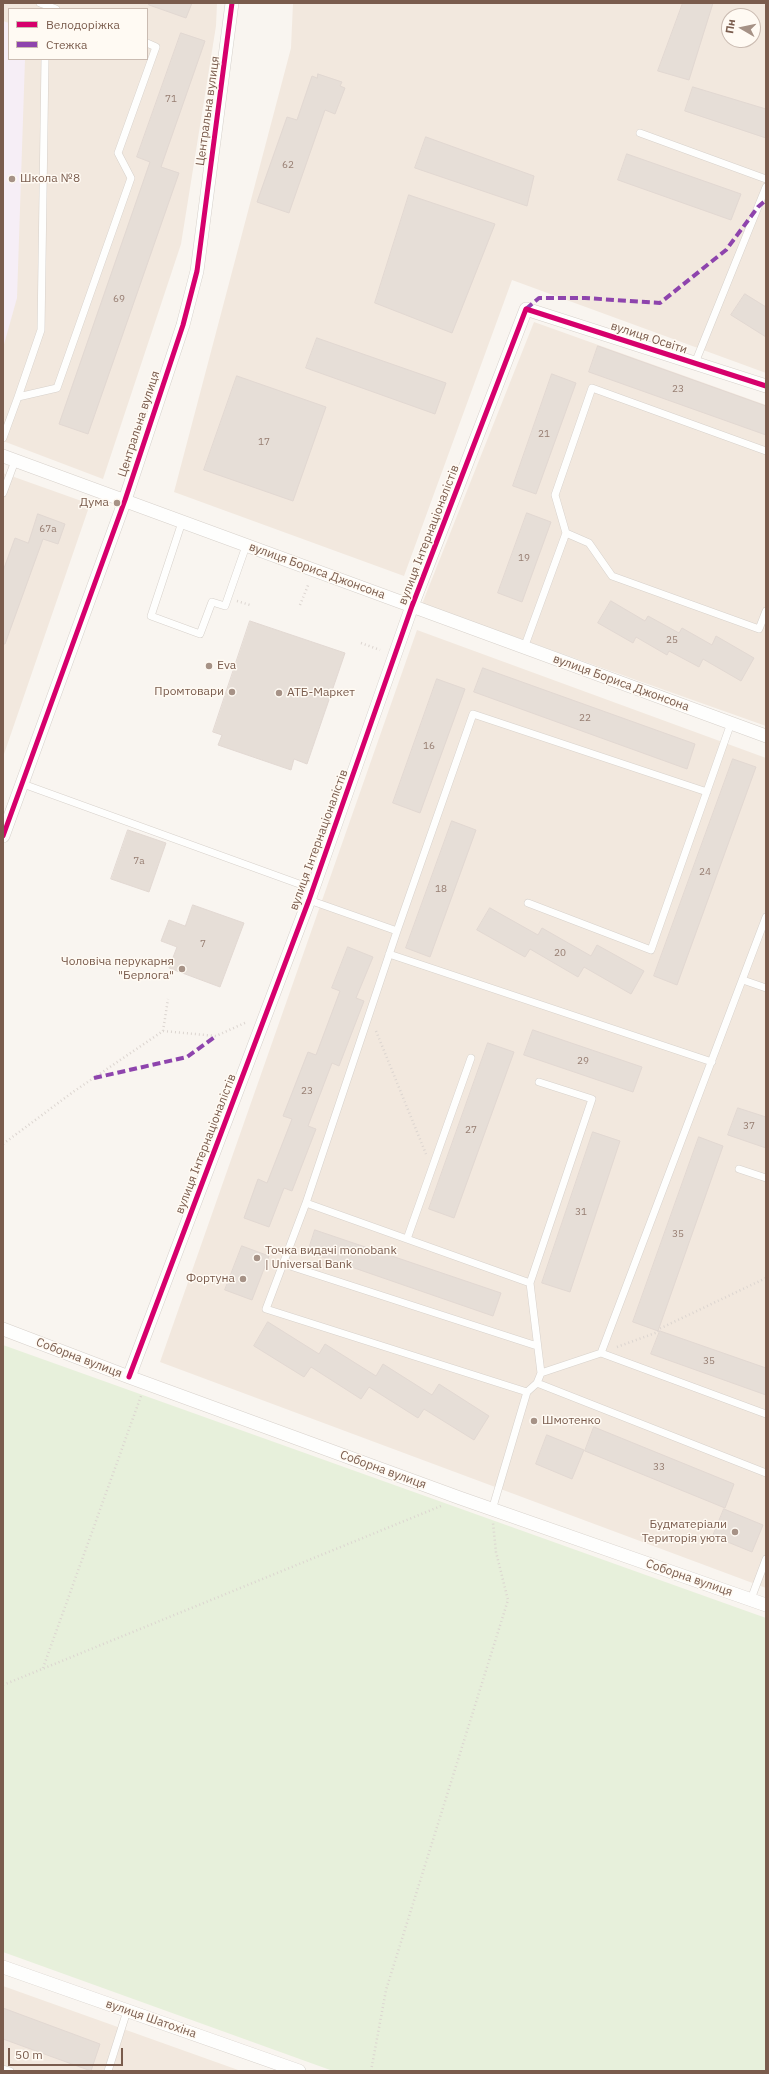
<!DOCTYPE html>
<html>
<head>
<meta charset="utf-8">
<style>
	body { margin:0 }
	#map { position:relative; width:769px; height:2074px; overflow:hidden; background:#f9f5f0; font-family:"IBM Plex Sans",sans-serif }
	canvas { display:block }
	.frame { position:absolute; inset:0; border:4px solid #7a5c4d; pointer-events:none }
	.legend { position:absolute; left:8px; top:8px; width:140px; height:52px; box-sizing:border-box; background:#fffaf3; border:1px solid #cabbb1; margin:0; padding:5px 7px; list-style:none; font-size:12px; color:#7a5c4d }
	.legend li { display:flex; align-items:center; gap:8px; height:20px }
	.legend b { width:20px; border:1px solid #cabbb1 }
	.north { position:absolute; left:721px; top:8px; width:40px; height:40px; box-sizing:border-box; background:#fffaf3; border:1px solid #cabbb1; border-radius:50%; rotate:279deg; font-size:11px; font-weight:700; line-height:16px; text-align:center; color:#7a5c4d }
	.north::after { content:''; display:block; margin:auto; width:14px; height:18px; background:#a69286; clip-path:polygon(50% 0,100% 100%,50% 72%,0 100%) }
	.scale { position:absolute; left:8px; top:2048px; width:115px; height:18px; box-sizing:border-box; border:2px solid #7a5c4d; border-top:0; padding-left:5px; font-size:12px; line-height:14px; white-space:nowrap; color:#7a5c4d; -webkit-text-stroke:3px #fffaf3; paint-order:stroke }
</style>
</head>
<body>
<div id="map">
<canvas width="769" height="2074"></canvas>
<div class="frame"></div>
<ul class="legend">
<li><b style="height:5px;background:#d6006c"></b>Велодоріжка</li>
<li><b style="height:5px;background:#8e44ad"></b>Стежка</li>
</ul>
<div class="north">Пн</div>
<div class="scale">50 m</div>
</div>
<script>
const c = document.querySelector('canvas').getContext('2d');
c.lineJoin = 'round';
function fill(path, color) {
  c.fillStyle = color;
  c.fill(path, 'evenodd');
}
function stroke(path, color, width, dash) {
  c.strokeStyle = color;
  c.lineWidth = width;
  c.lineCap = dash ? 'butt' : 'round';
  c.setLineDash(dash || []);
  c.stroke(path);
}
function drawText(font, color, halo, rows, align = 'center') {
  c.font = font + ' "IBM Plex Sans",sans-serif';
  c.lineWidth = 3;
  c.setLineDash([]);
  c.textBaseline = 'middle';
  c.strokeStyle = halo;
  c.fillStyle = color;
  for (const [text, x, y, turn = 0] of rows) {
    c.save();
    c.translate(x, y);
    c.rotate((+turn || 0) * Math.PI / 180);
    c.textAlign = isNaN(turn) ? turn : align;
    if (halo) c.strokeText(text, 0, 0);
    c.fillText(text, 0, 0);
    c.restore();
  }
}
const residential = new Path2D(`
	M3,3H217L216,26L181,244L103,479L3,441ZM9,9H147V59H9Z
	M293,3H766V373L512,280L404,576L174,492L291,48ZM729,16H753V40H729Z
	M534,322L766,405V726L422,604Z
	M3,473L90,504L3,757Z
	M417,630L766,758V1588L160,1362Z
	M3,1986L241,2071H3Z`);
const education = new Path2D(`
	M3,21L9,23V59H25L17,298L3,348Z`);
const green = new Path2D(`
	M3,1345L766,1618V2071H333L3,1952Z`);
const building = new Path2D(`
	M149,3H192L186,18L149,5Z
	M683,3H713L689,80L658,71Z
	M181,33L205,41L161,167L179,173L88,434L59,424L150,162L137,157Z
	M318,74L342,82L340,86L345,88L335,114L325,110L289,213L257,202L287,117L297,120L312,76L317,78Z
	M693,87L766,109V138L685,111Z
	M426,137L534,176L527,206L415,168Z
	M627,154L741,194L731,220L618,180Z
	M409,195L495,224L452,333L375,303Z
	M745,294L766,307V337L731,315Z
	M317,338L446,383L435,414L306,368Z
	M598,346L766,406V435L589,372Z
	M552,374L576,383L536,494L513,486Z
	M237,376L326,407L293,501L204,470Z
	M527,513L551,522L522,602L498,593Z
	M38,514L65,524L58,544L43,539L5,644H3V571L15,538L28,543Z
	M611,601L645,621L648,616L679,633L682,628L712,645L716,636L754,658L741,681L703,659L699,667L669,651L667,655L636,637L633,643L598,623Z
	M250,621L345,653L307,764L294,759L291,770L218,745L222,735L213,732Z
	M483,668L695,744L687,769L474,692Z
	M437,679L465,689L420,813L393,803Z
	M733,759L756,767L677,985L654,976Z
	M452,821L476,830L430,957L406,948Z
	M128,830L166,843L149,892L111,879Z
	M193,905L244,923L220,987L169,968L177,947L161,941L169,920L185,926Z
	M490,908L538,935L542,928L591,956L597,945L644,971L631,994L584,967L578,977L530,949L525,957L477,930Z
	M348,947L373,957L356,998L364,1001L339,1066L332,1063L308,1126L316,1129L292,1191L284,1188L269,1227L244,1218L258,1179L267,1183L292,1119L283,1116L308,1052L316,1055L340,991L332,988Z
	M533,1030L642,1067L633,1092L524,1055Z
	M488,1043L514,1052L454,1218L429,1209Z
	M738,1108L766,1117V1148L728,1135Z
	M593,1132L620,1141L570,1292L542,1283Z
	M699,1137L723,1146L658,1331L633,1322Z
	M315,1230L501,1293L493,1316L308,1252Z
	M242,1246L269,1256L252,1300L225,1290Z
	M268,1322L319,1354L325,1344L376,1376L383,1364L432,1395L439,1384L489,1416L474,1440L424,1409L418,1418L369,1387L361,1399L311,1367L304,1377L254,1346Z
	M660,1331L766,1368V1395L651,1354Z
	M594,1427L734,1484L725,1508L585,1451Z
	M547,1435L584,1450L572,1479L536,1464Z
	M724,1509L763,1525L752,1552L713,1536Z
	M3,2008L100,2044L91,2071L3,2039Z`);
const path = new Path2D(`
	M237,601L250,605
	M300,605L309,583
	M361,643L380,650
	M163,1031L216,1036L247,1022
	M376,1031L426,1154
	M3,1144L73,1092L163,1031L168,999
	M617,1347L658,1332L659,1329L766,1278
	M43,1668L141,1396
	M3,1685L441,1506
	M371,2071L386,1990L508,1600L496,1552L493,1523`);
const lane = new Path2D(`
	M40,3L56,9
	M640,133L766,179
	M695,363L766,187
	M18,397L41,330L45,59
	M3,438L18,397L57,388L131,178L118,153L156,47L147,43
	M766,451L592,388L555,495L566,533L589,543L612,576L759,629L766,611
	M3,493L15,461
	M182,522L151,616L200,634L212,602L225,606L246,546
	M524,648L566,533
	M23,784L313,889
	M309,900L397,931
	M528,903L651,950L731,723
	M389,954L712,1062
	M743,980L766,988
	M739,1169L766,1178
	M306,1203L530,1283
	M407,1239L471,1058
	M284,1264L537,1346
	M601,1353L766,917
	M541,1373L601,1353L766,1414
	M537,1383L766,1473
	M527,1392L266,1309L306,1203L397,931L473,714L707,792
	M492,1510L527,1392L537,1383L541,1373L530,1283L592,1099L539,1082
	M751,1599L766,1559
	M3,2069L10,2071
	M108,2071L127,2011`);
const street = new Path2D(`
	M3,456L766,736
	M3,836L125,500L183,325L197,271L232,3
	M3,1329L129,1377L460,1498L766,1605
	M129,1377L309,900L412,606L526,309L766,386
	M3,1967L299,2071`);
const quiet = new Path2D(`
	M526,309L539,298H585L660,303L726,250L758,207L766,200
	M94,1078L187,1057L216,1036`);
const cycleway = new Path2D(`
	M3,836L125,500L183,325L197,271L232,3
	M129,1377L309,900L412,606L526,309L766,386`);
const markers = [
	[12,179,4,"#a69286"],
	[117,503,4,"#a69286"],
	[209,666,4,"#a69286"],
	[232,692,4,"#a69286"],
	[279,693,4,"#a69286"],
	[182,969,4,"#a69286"],
	[257,1258,4,"#a69286"],
	[243,1279,4,"#a69286"],
	[534,1421,4,"#a69286"],
	[735,1532,4,"#a69286"]
];
const numberNames = [
	["71",171,99],
	["62",288,165],
	["69",119,299],
	["23",678,389],
	["21",544,434],
	["17",264,442],
	["67а",48,529],
	["19",524,558],
	["25",672,640],
	["22",585,718],
	["16",429,746],
	["7а",139,861],
	["24",705,872],
	["18",441,889],
	["7",203,944],
	["20",560,953],
	["29",583,1061],
	["23",307,1091],
	["37",749,1126],
	["27",471,1130],
	["31",581,1212],
	["35",678,1234],
	["35",709,1361],
	["33",659,1467]
];
const streetNames = [
	["Центральна вулиця",208,111,-82],
	["вулиця Освіти",649,338,18],
	["Центральна вулиця",139,424,-72],
	["вулиця Інтернаціоналістів",429,535,-69],
	["вулиця Бориса Джонсона",317,571,20],
	["вулиця Бориса Джонсона",621,683,20],
	["вулиця Інтернаціоналістів",319,840,-70],
	["вулиця Інтернаціоналістів",206,1144,-69],
	["Соборна вулиця",79,1358,21],
	["Соборна вулиця",383,1470,20],
	["Соборна вулиця",689,1578,19],
	["вулиця Шатохіна",151,2019,19]
];
const poiNames = [
	["Школа №8",20,179],
	["Дума",109,503,"right"],
	["Eva",217,666],
	["Промтовари",224,692,"right"],
	["АТБ-Маркет",287,693],
	["Чоловіча перукарня",174,962,"right"],
	["\"Берлога\"",174,976,"right"],
	["Точка видачі monobank",265,1251],
	["| Universal Bank",265,1265],
	["Фортуна",235,1279,"right"],
	["Шмотенко",542,1421],
	["Будматеріали",727,1525,"right"],
	["Територія уюта",727,1539,"right"]
];
fill(residential, '#f2e8de');
fill(education, '#f6eef6');
fill(green, '#e7f0db');
fill(building, '#e6ded7');
stroke(building, '#e2d8d2', 1);
stroke(lane, '#d7d1cb', 8);
stroke(street, '#d7d1cb', 14);
stroke(path, '#dcd5d0', 2.5, [1, 3]);
stroke(lane, '#fefefd', 7);
stroke(street, '#fefefd', 13);
stroke(quiet, '#8e44ad', 4, [8, 4]);
stroke(cycleway, '#d6006c', 5);
for (const [x, y, r, color] of markers) {
  const dot = new Path2D();
  dot.arc(x, y, r, 0, 2 * Math.PI);
  c.fillStyle = color;
  c.fill(dot);
  stroke(dot, '#fffaf3', 1.5);
}
drawText('10px', '#977e72', null, numberNames);
drawText('12px', '#7a5c4d', '#fffaf3', streetNames);
drawText('12px', '#7a5c4d', '#fffaf3', poiNames, 'left');
</script>
</body>
</html>
